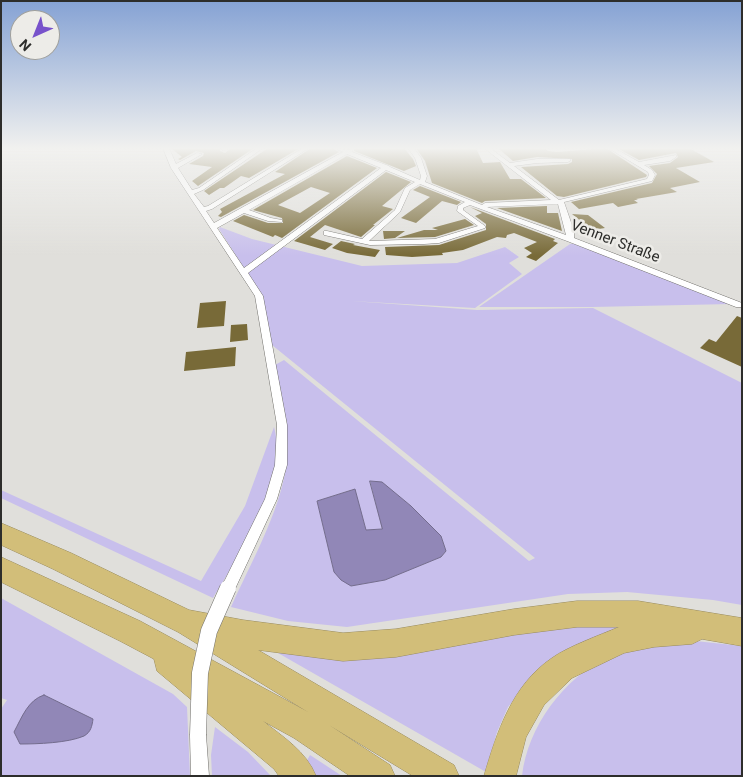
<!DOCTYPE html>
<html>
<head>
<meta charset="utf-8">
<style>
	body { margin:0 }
	#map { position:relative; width:743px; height:777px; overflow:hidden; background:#e0dfdb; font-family:Roboto,sans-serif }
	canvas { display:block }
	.frame { position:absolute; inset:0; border:2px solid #2d2d2b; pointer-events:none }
	.north { position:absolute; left:10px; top:10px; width:50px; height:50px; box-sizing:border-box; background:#edece8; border:1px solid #a0a09c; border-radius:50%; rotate:224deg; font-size:14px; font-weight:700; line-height:20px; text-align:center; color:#2d2d2b }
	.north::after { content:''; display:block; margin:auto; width:18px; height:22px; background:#7852cb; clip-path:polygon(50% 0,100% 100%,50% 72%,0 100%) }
</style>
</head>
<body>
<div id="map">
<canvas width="743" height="777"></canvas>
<div class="frame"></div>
<div class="north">N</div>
</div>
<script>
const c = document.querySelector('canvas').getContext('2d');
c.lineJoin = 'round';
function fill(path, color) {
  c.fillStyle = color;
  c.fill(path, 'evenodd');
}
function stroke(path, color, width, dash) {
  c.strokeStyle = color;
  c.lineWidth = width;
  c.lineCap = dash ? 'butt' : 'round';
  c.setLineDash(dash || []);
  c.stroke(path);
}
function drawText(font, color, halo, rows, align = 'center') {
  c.font = font + ' Roboto,sans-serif';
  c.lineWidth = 5;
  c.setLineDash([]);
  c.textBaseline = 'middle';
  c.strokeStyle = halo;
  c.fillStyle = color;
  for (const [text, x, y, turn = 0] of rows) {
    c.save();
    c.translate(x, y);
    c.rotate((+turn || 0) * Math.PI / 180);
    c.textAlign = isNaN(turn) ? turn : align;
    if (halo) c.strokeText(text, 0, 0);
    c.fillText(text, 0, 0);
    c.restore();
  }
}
const green = new Path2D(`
	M220,227L252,239L362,266L457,263L505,247L519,257L509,263L522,274L475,308L351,301L477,310L593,308L742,383V605L713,600L627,592L568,594L347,627L288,621L231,607C250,564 279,514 286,467C291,433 282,398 275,365L284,360L529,561L535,558L272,345L261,295L219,229ZM370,481L382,483L411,506L441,536L446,551L441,557L385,580L351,586L334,572L317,501L354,489L366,530L382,529Z
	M576,243L731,304L592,307H479L570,244Z
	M274,427C289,480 240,554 213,598L1,498V490L201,581L245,506Z
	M1,598L173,694L187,707L190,776H1V709L7,700L1,698Z
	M655,622L526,685L508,707L497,732L486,772L278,653L584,623Z
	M686,640L742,646V776H522C528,726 563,679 608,657C628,647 664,644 686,640Z
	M215,727L248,752L271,776H212L211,755Z
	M310,755L342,776H316L306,762Z`);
const water = new Path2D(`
	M370,481L382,482L411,506L441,536L446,551L441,557L385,580L351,586L341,580L334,572L317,501L355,489L366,530L382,529Z
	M44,695L93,719C92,726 91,732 84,736C68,743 37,744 20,744L14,732C22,717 28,700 44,695Z`);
const building = new Path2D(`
	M171,148H220V151L225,153L231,148H254L198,186L192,181L212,167L189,164L203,156L204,153L196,151L180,160L178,159L182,157Z
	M268,148H300L249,178L241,176L224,188H220L209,195L204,191Z
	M311,148H332L339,152L221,217L218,216L222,212L220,209L285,174L275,172Z
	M354,148H404L413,159L416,166L404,171L354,151Z
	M416,148H476L483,163L500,162L510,179H521L546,198L485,201L482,203L432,183L425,161Z
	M511,148H544L548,151L557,152L606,148L647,175L646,177L564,197L557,196L521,167L568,164L572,162V159L537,157L513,161L499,149Z
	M617,148H689L714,162L676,168L700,182L670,188L677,192L636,199L638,200H634L638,203L618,207L613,203L579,209L571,202L652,183L657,174L649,166L670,163L678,157L676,153L639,160Z
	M347,156L377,168L282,238L275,235L273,237L233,221L244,215L268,223H283L282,218L253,210ZM311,187L330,193L300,213L278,205Z
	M386,172L411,182L382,206L393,209L373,225H375L361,237L325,225L310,237L333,244L325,250L294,241Z
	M420,186L461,202L457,205L442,201L416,223L401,218L430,197L413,190Z
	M547,206V213H558L562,231L497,208Z
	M470,207L555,239L553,241L558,243L536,261L526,257L532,253L524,248L537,242L514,233L507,235L506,238L497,237L463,250L442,253L443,255L412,257L386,255L385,247L439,245L486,230V224L475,216L482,213Z
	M572,214L588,215L605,228L592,230Z
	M465,219L474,225L435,237L397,238L424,230H438L432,228Z
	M383,231H405L395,238L384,239Z
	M341,241L355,244L353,245L380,250L375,257L347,253L332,248Z
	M226,301L224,326L197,328L200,303Z
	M737,316L742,318V367L700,348L709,339L716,342Z
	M247,324L248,340L230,342L231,325Z
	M236,347L235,366L184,371L186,352Z`);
const street = new Path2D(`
	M163,148H169L176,164L197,153L202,154L178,168L192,190L199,188L257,148H263L203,190L194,194L204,207L208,206L303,148H309L212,209L206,211L214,223L343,152L334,148L347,150L353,149L352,152L389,166L390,167L420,180L421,176L415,158L408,148H414L421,158L427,176L425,182L482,205L485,203L551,200L484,148H490L510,163L537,159H570L571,160L568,162L537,163L514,166L559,200L647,179L649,175L648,172L608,148H614L639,162L676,155V157L670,161L644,165L652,170L655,175L652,181L564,202L574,231V238L742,303V307H736L567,241L470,205L463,208V210L485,226V228L439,243L424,244L370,245L324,235V231H327L362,239L395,210L405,188L415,182L386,170L248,273L263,296L287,425V465L277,499L235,589L230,591L225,589L223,584L265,499L275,465L277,425L255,296L171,168ZM347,154L381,168L244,268L217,228L244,213L268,221L282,222V220L271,218L249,210ZM420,184L465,202L458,206L457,211L478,226L435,239L369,241L400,212L410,190ZM558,204L566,235L487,207Z
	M222,148H229L224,151L221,149Z
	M198,727L204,729L206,735L209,776H191L190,735L192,729Z`);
const highway = new Path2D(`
	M1,523L71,553L189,610L243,620L343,633L396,629L514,609L577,601H638L742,618V646L702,639L692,644L654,647L624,653L572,678L544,705L526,737L516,776H484C497,732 512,685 552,658C567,647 600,635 619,627H577L514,635L396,657L343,661L258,650L454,765L459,776H413L329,725L390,765L395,776H350L294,738L263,721C283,737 306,751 316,776H279L274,769L157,671L154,659L120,641L1,582V557L140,621L308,712L178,632L53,569L1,545Z`);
const streetBridgeFar1 = new Path2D(`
	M227,590L230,584`);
const streetBridge = new Path2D(`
	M198,735L200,673L209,631L228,588`);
const farStreetnames = [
	["Venner Straße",615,242,21]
];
fill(green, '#c8bfec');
fill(water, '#9187b7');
stroke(water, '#736c8d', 1);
fill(building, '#786a38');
stroke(street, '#706f6b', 1);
stroke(highway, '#988b5e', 1);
fill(street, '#fff');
fill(highway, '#d2be79');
stroke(streetBridgeFar1, '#706f6b', 14, []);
stroke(streetBridge, '#706f6b', 17, []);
stroke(streetBridgeFar1, '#fff', 12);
stroke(streetBridge, '#fff', 16);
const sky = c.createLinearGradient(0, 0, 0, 256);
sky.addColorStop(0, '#85a2d4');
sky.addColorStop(0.58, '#f1f1ef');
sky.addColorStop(1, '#f1f1ef00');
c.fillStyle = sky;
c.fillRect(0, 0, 743, 256);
drawText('15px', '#2d2d2b', '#edece8', farStreetnames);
</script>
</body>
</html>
